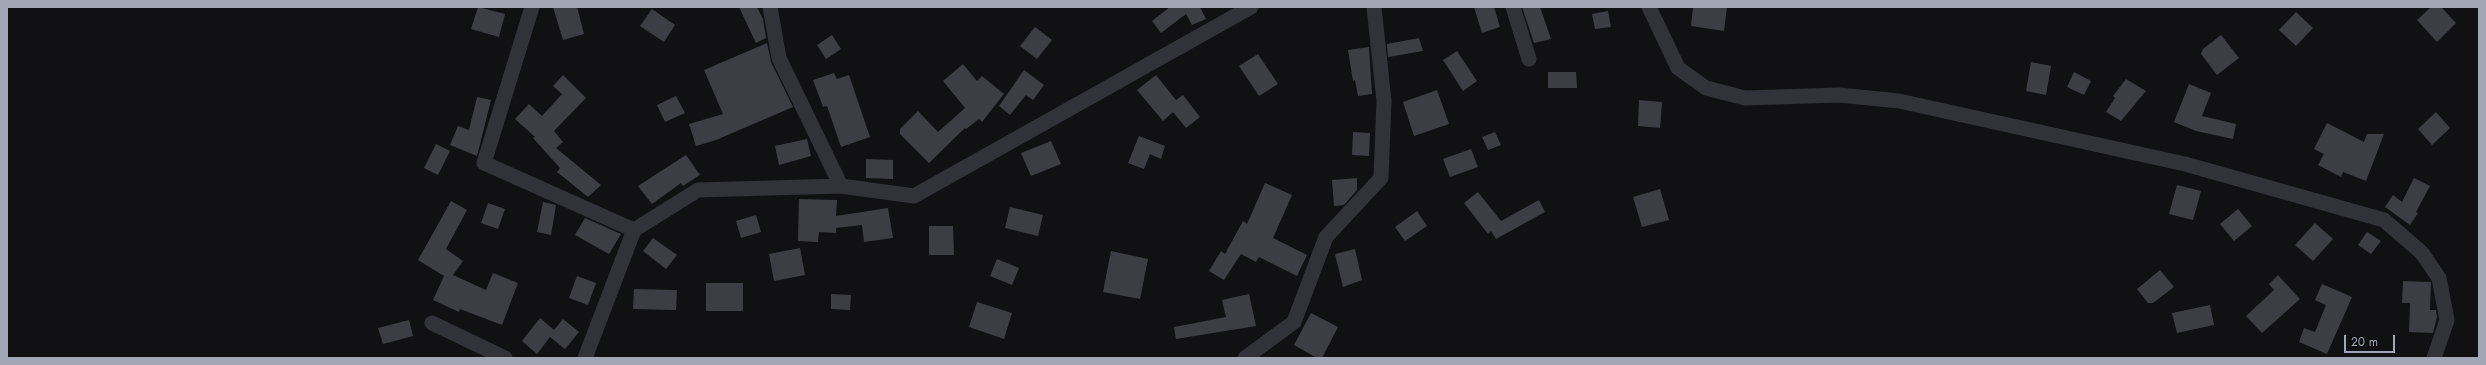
<!DOCTYPE html>
<html>
<head>
<meta charset="utf-8">
<style>
	body { margin:0 }
	#map { position:relative; width:2486px; height:365px; overflow:hidden; background:#111113; font-family:Jost,sans-serif }
	canvas { display:block }
	.frame { position:absolute; inset:0; border:8px solid #a1a7b5; pointer-events:none }
	.scale { position:absolute; left:2344px; top:335px; width:51px; height:18px; box-sizing:border-box; border:2px solid #a1a7b5; border-top:0; padding-left:5px; font-size:12px; line-height:14px; white-space:nowrap; color:#a1a7b5; -webkit-text-stroke:3px #0c0c0e; paint-order:stroke }
</style>
</head>
<body>
<div id="map">
<canvas width="2486" height="365"></canvas>
<div class="frame"></div>
<div class="scale">20 m</div>
</div>
<script>
const c = document.querySelector('canvas').getContext('2d');
c.lineJoin = 'round';
function fill(path, color) {
  c.fillStyle = color;
  c.fill(path, 'evenodd');
}
function stroke(path, color, width, dash) {
  c.strokeStyle = color;
  c.lineWidth = width;
  c.lineCap = dash ? 'butt' : 'round';
  c.setLineDash(dash || []);
  c.stroke(path);
}
const building = new Path2D(`
	M478,7L505,14L499,37L471,29Z
	M553,7H577L584,34L563,40Z
	M739,7H757L763,19L766,38L756,43Z
	M1170,7H1200L1206,19L1192,25L1186,14L1161,33L1152,21Z
	M1474,7H1494L1500,27L1482,33Z
	M1522,7H1540L1551,39L1534,43Z
	M1693,7H1727L1724,31L1691,26Z
	M2431,7H2441L2456,23L2437,42L2417,20Z
	M652,9L675,25L664,42L640,26Z
	M1608,11L1611,27L1595,29L1592,14Z
	M2296,12L2313,28L2296,46L2279,30Z
	M1035,27L1052,40L1037,59L1020,46Z
	M832,35L841,49L826,59L817,45Z
	M2221,35L2239,58L2217,75L2201,54L2203,49Z
	M1419,38L1423,51L1388,57L1387,44Z
	M767,43L771,62L793,107L716,140L696,146L689,124L723,114L704,70Z
	M1369,47L1372,94L1358,96L1355,80L1353,81L1348,50Z
	M1457,51L1477,81L1463,91L1443,60Z
	M1258,54L1278,84L1259,96L1239,66Z
	M2031,62L2051,66L2046,95L2026,91Z
	M963,64L977,81L982,76L1004,94L982,122L979,119L966,129L965,128L929,163L900,134V129L918,111L938,132L965,108L943,81Z
	M1024,70L1044,85L1033,100L1026,95L1010,115L999,106Z
	M1548,72H1576L1577,88H1548Z
	M2074,72L2091,81L2084,95L2067,87Z
	M834,73L837,79L849,75L870,137L841,147L827,106L823,107L813,80Z
	M563,75L586,98L554,131L563,142L556,148L601,185L588,197L557,172L560,168L533,138L535,137L515,119L529,104L542,116L562,94L553,86Z
	M1156,75L1176,100L1183,95L1200,117L1186,128L1173,112L1163,121L1137,90Z
	M2126,79L2146,91L2121,121L2106,112L2115,98L2113,96Z
	M2189,84L2211,93L2202,116L2236,124L2233,139L2196,131L2174,122Z
	M1437,90L1449,124L1414,136L1403,102Z
	M676,96L685,113L665,122L657,105Z
	M477,97L491,100L477,156L450,145L458,126L469,130Z
	M1639,100L1662,102L1660,128L1638,126Z
	M2436,112L2450,128L2432,145L2418,129Z
	M2327,123L2364,142L2367,134H2384L2366,181L2343,172L2341,177L2318,165L2324,154L2314,149Z
	M1353,132L1370,133L1369,156L1352,155Z
	M1495,132L1501,145L1488,150L1482,137Z
	M1139,136L1165,146L1161,159L1150,154L1144,169L1128,163Z
	M807,139L811,156L779,165L775,146Z
	M1051,141L1061,164L1031,176L1021,153Z
	M436,144L450,151L438,175L424,168Z
	M1471,149L1478,167L1450,177L1443,159Z
	M686,155L700,175L683,186L681,183L652,204L638,186Z
	M866,159L893,160V179L866,178Z
	M1357,178V190L1344,205L1334,206L1332,180Z
	M2414,178L2430,186L2416,212L2418,213L2410,225L2385,207L2393,195L2402,202Z
	M1265,183L1292,195L1273,238L1307,255L1297,276L1259,257L1256,262L1241,254L1224,280L1209,271L1221,251L1225,254L1243,221L1247,224Z
	M2177,185L2201,191L2193,220L2169,214Z
	M1660,189L1669,220L1642,227L1633,197Z
	M1478,192L1501,221L1539,200L1545,212L1496,239L1491,231L1488,234L1464,203Z
	M799,199L837,200L836,216L888,208L893,238L864,242L862,225L836,228V233L819,232L818,242L798,241Z
	M451,201L467,210L446,249L463,261L453,275L486,290L493,273L518,283L502,325L460,309L459,312L433,300L444,276L418,260Z
	M543,202L556,205L551,235L537,232Z
	M488,203L505,209L498,229L481,223Z
	M1010,207L1043,215L1038,236L1005,228Z
	M2238,209L2252,226L2234,241L2220,224Z
	M1417,211L1427,226L1405,241L1395,227Z
	M756,215L761,232L741,238L736,221Z
	M585,218L621,234L609,254L575,235Z
	M2315,223L2333,239L2313,261L2295,245Z
	M929,226H953L954,255H929Z
	M2367,232L2381,241L2371,254L2358,245Z
	M653,238L677,255L666,269L643,251Z
	M800,248L805,275L774,281L769,254Z
	M1355,249L1362,280L1343,287L1335,254Z
	M1111,251L1148,259L1140,299L1103,292Z
	M997,259L1019,268L1012,285L990,276Z
	M2160,270L2174,287L2153,303H2148L2137,289Z
	M2278,275L2300,299L2262,333L2246,316L2274,290L2269,284Z
	M577,276L596,283L588,305L569,298Z
	M2403,281L2431,282L2430,310H2436L2437,317L2433,333L2409,332L2410,303H2402Z
	M706,283H743V311H706Z
	M2322,284L2352,297L2327,354L2299,342L2304,328L2315,332L2326,305L2315,300Z
	M634,289L677,290L676,310L633,309Z
	M831,294L851,295L850,310L831,309Z
	M1249,294L1256,326L1176,339L1174,327L1226,317L1222,300Z
	M977,302L1012,313L1004,339L969,327Z
	M2210,305L2214,325L2177,333L2172,313Z
	M1311,313L1338,327L1322,358H1317L1294,345Z
	M540,318L554,330L563,319L579,332L565,349L550,337L537,354L522,341Z
	M409,320L413,336L383,344L378,328Z`);
const street = new Path2D(`
	M532,7L484,163L634,230
	M770,7L779,58L841,186
	M1513,7L1529,59
	M1649,7L1678,68L1706,88L1745,98L1839,95L1899,101L2185,164L2384,220L2422,253L2439,278L2447,320L2434,358
	M432,323L505,358
	M585,358L634,230L698,190L841,186L914,196L1251,7
	M1245,358L1294,322L1326,237L1381,178L1384,101L1374,7`);
fill(building, '#3d3e43');
stroke(street, '#323339', 15);
</script>
</body>
</html>
